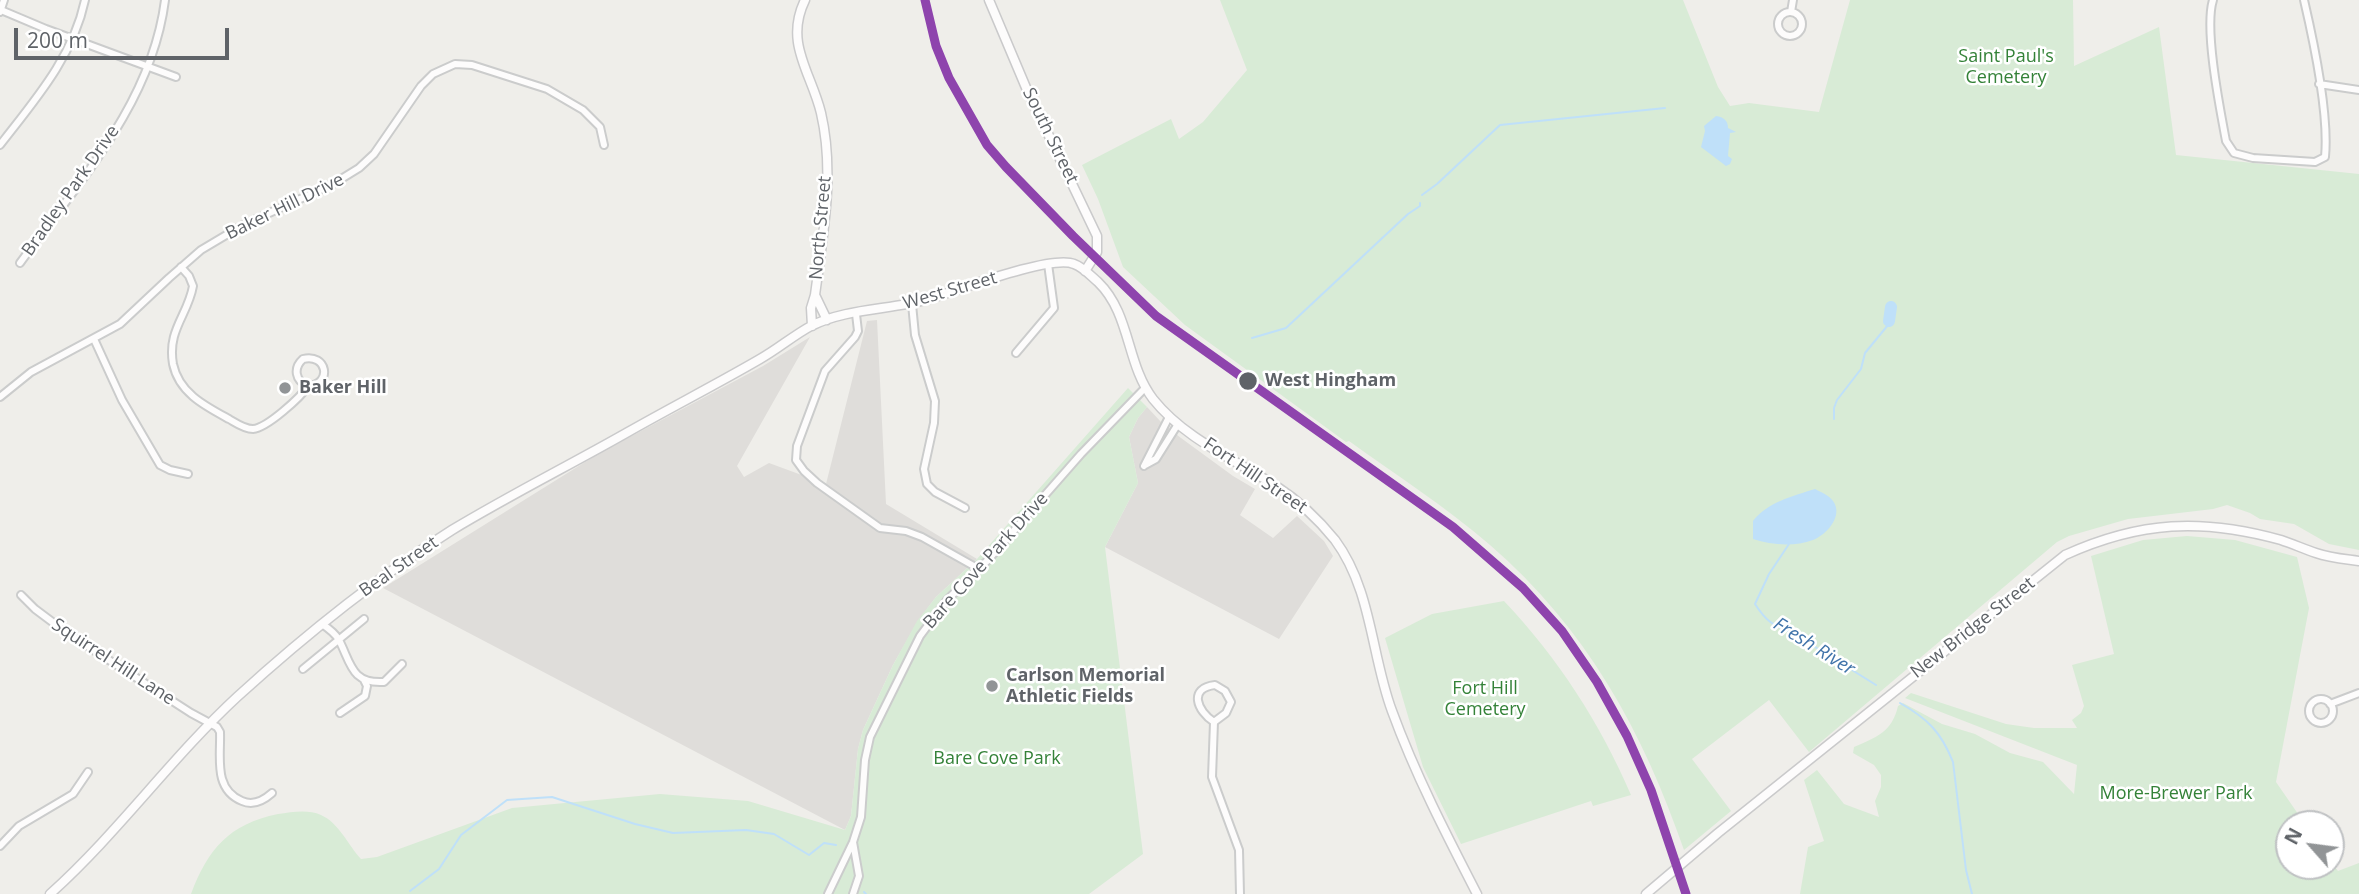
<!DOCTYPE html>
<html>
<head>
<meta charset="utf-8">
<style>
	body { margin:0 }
	#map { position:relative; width:2359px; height:894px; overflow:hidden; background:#efeeea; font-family:"Open Sans",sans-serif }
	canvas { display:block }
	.north { position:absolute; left:2275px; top:810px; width:70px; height:70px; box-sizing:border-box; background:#fff; border:2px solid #bfc1c3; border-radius:50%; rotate:298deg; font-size:19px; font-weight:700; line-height:28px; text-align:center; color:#5f6368 }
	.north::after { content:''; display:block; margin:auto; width:24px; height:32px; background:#919496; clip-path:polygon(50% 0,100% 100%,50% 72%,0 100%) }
	.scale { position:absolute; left:14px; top:28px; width:215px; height:32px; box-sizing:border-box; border:4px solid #5f6368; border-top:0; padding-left:9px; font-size:21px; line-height:24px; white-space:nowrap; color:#5f6368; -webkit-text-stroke:5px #fff; paint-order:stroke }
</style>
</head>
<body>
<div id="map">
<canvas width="2359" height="894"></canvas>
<div class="north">N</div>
<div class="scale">200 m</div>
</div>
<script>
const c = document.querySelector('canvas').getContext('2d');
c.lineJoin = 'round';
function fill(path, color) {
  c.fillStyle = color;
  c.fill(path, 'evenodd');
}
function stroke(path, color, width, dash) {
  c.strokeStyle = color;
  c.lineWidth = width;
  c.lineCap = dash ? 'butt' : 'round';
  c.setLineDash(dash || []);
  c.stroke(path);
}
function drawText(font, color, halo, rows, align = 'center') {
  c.font = font + ' "Open Sans",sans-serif';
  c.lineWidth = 5;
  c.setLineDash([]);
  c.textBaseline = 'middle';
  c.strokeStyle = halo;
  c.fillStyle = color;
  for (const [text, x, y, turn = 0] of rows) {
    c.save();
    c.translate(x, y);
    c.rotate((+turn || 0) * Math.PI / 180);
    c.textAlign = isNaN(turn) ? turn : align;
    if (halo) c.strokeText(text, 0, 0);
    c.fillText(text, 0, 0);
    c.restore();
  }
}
const industrial = new Path2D(`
	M877,320L886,504L977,559L936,597L918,621L893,665L863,730L858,749L851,816L845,830L383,588L598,454L763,366L810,337L737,466L744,477L769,463L826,484L867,321Z
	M1147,407L1162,423L1181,438L1233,476L1255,489L1240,515L1273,538L1297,516L1324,541L1333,556L1279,639L1105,547L1138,483L1129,437L1138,418Z`);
const green = new Path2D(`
	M1220,0H1683L1718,87L1730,106L1749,103L1819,112L1850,0H2073L2074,66L2159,27L2176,155L2359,174V550L2329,544L2294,524L2260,519L2250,513L2227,505L2213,509L2128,519L2069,536L2057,542L1809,752L1769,700L1692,759L1731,811L1684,850C1643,731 1586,628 1490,545C1446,507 1396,475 1349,441L1346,442L1185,325L1123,267L1098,199L1082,165L1171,119L1179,139L1203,122L1247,70Z
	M1128,388L1147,407L1138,418L1129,437L1138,483L1105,547L1143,854L1089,894H191C208,849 229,824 278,814C292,812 308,809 321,815C339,823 348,845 361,859L377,857L512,808L660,794L748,801L845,830L851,816L858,749L863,730L893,665L917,621L936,597L977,559Z
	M2187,536L2235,540L2297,557L2309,608L2276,782L2305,824H2289V866H2331V862L2338,871L2359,863V894H1800L1808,847L1824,841L1804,780L1817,770L1844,804L1879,817L1875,801L1881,787V775L1874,765L1853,753L1854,747C1877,737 1892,732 1898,706L1903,703L1942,724L1975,734L2010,753L2043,762L2074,794L2077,765L1905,698L1911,693L2006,724L2034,728H2077L2072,720L2081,713L2084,706L2072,665L2114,654L2091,556L2143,540Z
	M1504,601C1558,658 1600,723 1631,795L1593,806L1591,801L1461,844L1423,767L1385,638L1432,614Z`);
const water = new Path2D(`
	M1716,116C1724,117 1728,121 1728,128L1736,132L1730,133L1728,156L1732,159L1730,164L1726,166L1701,147L1705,131L1704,126Z
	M1815,489C1821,492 1830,496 1833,501C1844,516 1826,535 1813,540C1794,547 1771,545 1753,539V521C1768,502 1793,496 1815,489Z`);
const stream = new Path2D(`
	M1422,195L1437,184L1500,125L1665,108
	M1252,338L1286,328L1408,214L1420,206V203
	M1834,419V408L1837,400L1861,369L1865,353L1888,325
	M1789,544L1769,574L1755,604C1766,621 1772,625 1791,632L1876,685
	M1900,703C1928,719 1941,732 1953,762L1966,870L1972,894
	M410,891L439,869L461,835L507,800L552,797L635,824L673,833L746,830L774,834L809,855L824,843L836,845
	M864,892L866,894`);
const river = new Path2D(`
	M1889,321L1891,307`);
const street = new Path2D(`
	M2213,0C2204,29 2220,109 2226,141L2234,153L2253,158L2315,162L2325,157C2329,115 2314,43 2304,0
	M1,10L46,29L176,77
	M1778 24a12 12 0 1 1 24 0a12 12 0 1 1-24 0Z
	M0,12L4,0
	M1791,12L1793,0
	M2319,84L2359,90
	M0,145C35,100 73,57 85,0
	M20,263C78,183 152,103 165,0
	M181,267L189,276L193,286C188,315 167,330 173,364C179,393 205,406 229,419C236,423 244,429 253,429C267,428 301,397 308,386C333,384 327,353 303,359C293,368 295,381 308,386
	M912,304L915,335L935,401L934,423L924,469L927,484L935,492L965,508
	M856,314L858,331L855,337L825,371L797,446L796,460L804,471L817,483L880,528L906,531L922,537L979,569
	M94,339L122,400L160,465L170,470L188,474
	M1016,353L1054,308L1048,264
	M0,397L31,372L120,324L169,278L201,250L243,225L333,184L359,168L374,154L421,86L433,74L455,64L472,65L547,89L583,110L600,127L604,145
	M1145,465L1156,459L1178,424
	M1144,466L1169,417
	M21,595L35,609L67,633L191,713L217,727L220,732C221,757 213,789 242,801C253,806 263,801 272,793
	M322,624C328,628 335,633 339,640C351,663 351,684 384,682L402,664
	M303,669L364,619
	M1215,685L1225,691L1231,702L1226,713L1214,722C1197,711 1188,688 1215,685Z
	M2309 711a12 12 0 1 1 24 0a12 12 0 1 1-24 0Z
	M2330,704L2359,693
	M340,713L365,696L367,686L364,680
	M1214,722L1212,777L1239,850L1240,894
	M853,842L859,876L853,894
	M0,846L19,826L73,794L88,772
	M828,894L853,842L861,817L865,760L870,737L920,636L947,600L988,560L1081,454L1145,388`);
const secondary = new Path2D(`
	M805,0C784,43 811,72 821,113C835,173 823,235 815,295L811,308L812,326
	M989,0L1027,90L1097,236V252L1085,271
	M815,295L827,320
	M50,894C118,833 171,758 237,697C304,636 376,578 452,530C510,495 570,465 628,432C672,407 717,384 760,359C778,349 794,335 811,326C847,308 891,310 929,299C956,291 1052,254 1074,264C1083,267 1091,276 1098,282C1131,314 1126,364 1153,399C1185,439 1234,459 1276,486C1299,501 1318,519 1335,540C1372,590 1371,655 1392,711C1415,774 1446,834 1477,894
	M1646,894L1718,833L2065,555C2140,521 2202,518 2281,540C2293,544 2304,549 2316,553C2330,558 2345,559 2359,561`);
const rail1 = new Path2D(`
	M925,0L936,46L949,78L987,145L1006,167L1073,236L1156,316L1453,527L1523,588L1562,631L1597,682L1627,736L1651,790L1686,894`);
const markers = [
	[1248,381,10,"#5f6368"],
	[285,388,7,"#919496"],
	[992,686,7,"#919496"]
];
const parkNames = [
	["Saint Paul's",2006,57],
	["Cemetery",2006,78],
	["Fort Hill",1485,689],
	["Cemetery",1485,710],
	["Bare Cove Park",997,759],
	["More-Brewer Park",2176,794]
];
const streetNames = [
	["South Street",1050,136,64],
	["Bradley Park Drive",71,191,-55],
	["Baker Hill Drive",285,207,-26],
	["North Street",821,228,-85],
	["West Street",950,291,-16],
	["Fort Hill Street",1255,476,34],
	["Bare Cove Park Drive",986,561,-48],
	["Beal Street",399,567,-35],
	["New Bridge Street",1973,628,-38],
	["Squirrel Hill Lane",113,662,33]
];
const stopNames = [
	["West Hingham",1265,381]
];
const poiNames = [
	["Baker Hill",299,388],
	["Carlson Memorial",1006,676],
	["Athletic Fields",1006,697]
];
const waterNames = [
	["Fresh River",1814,647,32]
];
fill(industrial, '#dfddda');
fill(green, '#d8ebd6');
fill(water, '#bfe0f9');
stroke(stream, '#bfe0f9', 2);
stroke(river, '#bfe0f9', 12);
stroke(street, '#cbcccc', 10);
stroke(secondary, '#cacacb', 11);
stroke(street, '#fdfcfc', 6);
stroke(secondary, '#fdfcfc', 8);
stroke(rail1, '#8e44ad', 9);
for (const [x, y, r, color] of markers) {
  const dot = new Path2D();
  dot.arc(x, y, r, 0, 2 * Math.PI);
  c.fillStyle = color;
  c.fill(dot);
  stroke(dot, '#fff', 2.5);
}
drawText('18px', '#348238', '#fff', parkNames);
drawText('18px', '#5f6368', '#fff', streetNames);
drawText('bold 18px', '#5f6368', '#fff', stopNames, 'left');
drawText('bold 18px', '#5f6368', '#fff', poiNames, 'left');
drawText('italic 19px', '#4174aa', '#fff', waterNames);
</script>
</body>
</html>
